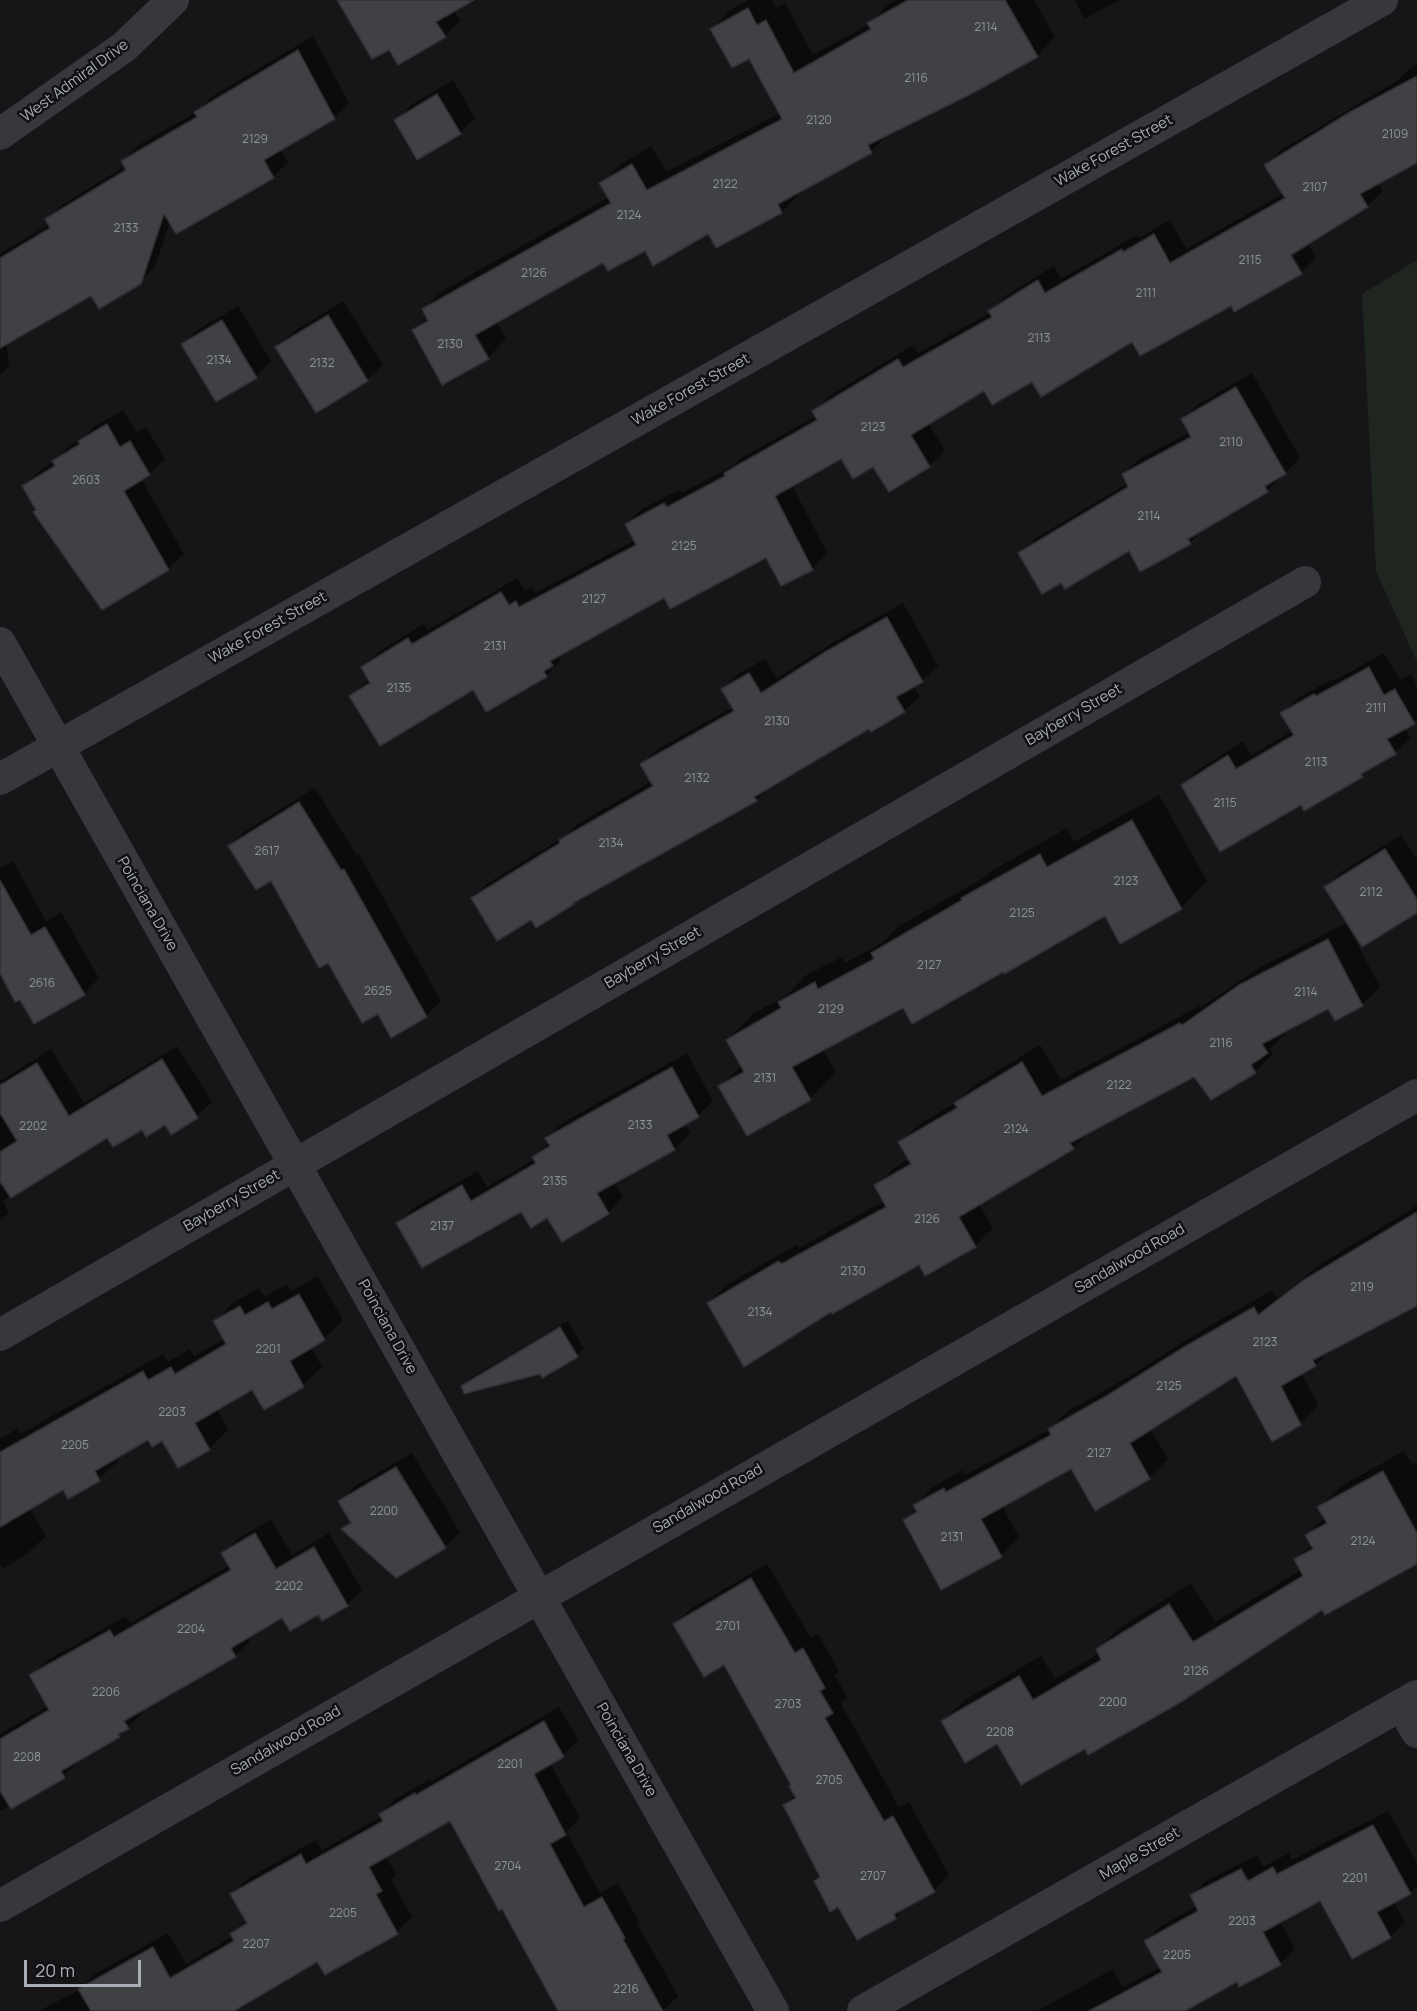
<!DOCTYPE html>
<html>
<head>
<meta charset="utf-8">
<style>
	body { margin:0 }
	#map { position:relative; width:1417px; height:2011px; overflow:hidden; background:#161618; font-family:Manrope,sans-serif }
	canvas { display:block }
	.scale { position:absolute; left:24px; top:1960px; width:117px; height:27px; box-sizing:border-box; border:3px solid #a8adb8; border-top:0; padding-left:8px; font-size:18px; line-height:21px; white-space:nowrap; color:#a8adb8; -webkit-text-stroke:4px #111113; paint-order:stroke }
</style>
</head>
<body>
<div id="map">
<canvas width="1417" height="2011"></canvas>
<div class="scale">20 m</div>
</div>
<script>
const c = document.querySelector('canvas').getContext('2d');
c.lineJoin = 'round';
function fill(path, color) {
  c.fillStyle = color;
  c.fill(path, 'evenodd');
}
function stroke(path, color, width, dash) {
  c.strokeStyle = color;
  c.lineWidth = width;
  c.lineCap = dash ? 'butt' : 'round';
  c.setLineDash(dash || []);
  c.stroke(path);
}
function drawText(font, color, halo, rows, align = 'center') {
  c.font = font + ' Manrope,sans-serif';
  c.lineWidth = 5;
  c.setLineDash([]);
  c.textBaseline = 'middle';
  c.strokeStyle = halo;
  c.fillStyle = color;
  for (const [text, x, y, turn = 0] of rows) {
    c.save();
    c.translate(x, y);
    c.rotate((+turn || 0) * Math.PI / 180);
    c.textAlign = isNaN(turn) ? turn : align;
    if (halo) c.strokeText(text, 0, 0);
    c.fillText(text, 0, 0);
    c.restore();
  }
}
const green = new Path2D(`
	M1417,260V662L1376,571L1362,294Z`);
const shadow = new Path2D(`
	M339,0H471L453,10L460,21L445,36L389,48Z
	M749,0H772L776,8L785,3L813,55L869,24L888,5L896,0H1034L1055,37L1037,56L890,133L871,151L799,191L800,193L782,212L716,246L709,232L604,260L496,321L506,339L488,358L414,331L428,317L424,309L442,291L609,197L601,183L620,165L651,146L666,172L780,113L750,57L712,29L730,10Z
	M1075,0H1120L1084,19Z
	M313,36L349,103L334,118L280,149L288,162L273,177L170,222L155,267L140,282L92,294L6,343L9,366L0,375V253L50,224L47,220L62,205L125,166L123,161L137,146L196,112L211,97Z
	M1417,64V161L1377,183L1383,191L1367,206L1308,243L1316,257L1301,273L1231,304L1132,339L1032,380L984,389L928,423L945,450L930,465L889,490L873,465L841,457L792,485L827,553L812,569L767,556L665,596L566,650L559,657L561,660L546,676L474,688L351,696L369,679L363,667L378,652L424,624L428,630L517,578L525,591L531,587L535,593L635,540L626,524L642,509L680,489L682,493L734,465L741,458L816,416L814,412L829,396L913,345L918,353L991,312L1005,296L1054,266L1061,279L1137,235L1139,238L1170,220L1186,249L1284,193L1266,165L1281,150L1397,81L1410,68Z
	M453,80L475,118L460,133L396,121L411,105Z
	M343,301L383,365L367,380L277,347L293,332Z
	M238,306L271,361L256,377L183,344L199,329Z
	M1252,373L1300,458L1268,490L1205,527L1190,543L1129,549L1061,581L1020,553L1036,538L1128,483L1123,474L1139,459L1190,432L1183,420L1198,404Z
	M123,410L136,432L146,427L165,459L149,474L141,479L184,554L168,569L38,509L24,486L39,471L54,462L69,446L86,435L95,426Z
	M903,603L938,666L922,681L913,686L920,696L904,711L870,727L772,784L756,800L532,918L473,898L488,883L567,835L576,825L652,781L642,764L658,749L733,707L723,690L738,674L765,659L777,678L842,637Z
	M1384,653L1400,680L1411,674L1417,686V719L1405,728L1410,738L1395,753L1372,766L1362,776L1302,803L1183,785L1198,770L1243,741L1251,755L1293,731L1282,713L1298,698L1330,680L1331,682Z
	M315,788L357,856L359,854L441,1001L426,1016L378,1012L329,961L271,879L230,846L245,831Z
	M1159,795L1207,881L1181,908L1106,914L903,1006L823,1049L836,1072L810,1099L720,1087L742,1065L727,1040L754,1013L787,995L806,975L842,957L845,963L882,943L899,926L983,878L990,872L1067,828L1074,842Z
	M1401,835L1417,860V911L1349,928L1380,987L1362,1005L1329,1007L1283,1031L1285,1034L1270,1049L1273,1054L1255,1072L1195,1075L1090,1131L1073,1148L979,1204L993,1228L975,1246L920,1263L831,1310L708,1303L726,1285L798,1244L799,1248L884,1201L876,1186L894,1168L910,1158L900,1142L918,1125L957,1102L974,1085L1040,1045L1061,1080L1199,1006L1200,1008L1259,968L1348,922L1326,888L1341,872Z
	M13,861L46,921L61,912L99,978L84,994L0,969V868Z
	M177,1046L212,1102L197,1116L171,1133L165,1123L108,1136L3,1201L9,1212L0,1221V1081L51,1049L84,1103Z
	M687,1053L713,1101L698,1116L684,1124L690,1133L675,1149L614,1182L623,1197L608,1213L548,1216L522,1210L398,1223L413,1208L478,1171L487,1187L535,1159L534,1157L549,1142L547,1138L562,1123Z
	M1417,1204V1295L1331,1349L1316,1365L1301,1372L1318,1405L1300,1424L1237,1374L1150,1428L1168,1459L1149,1478L1095,1509L1071,1467L1002,1506L1019,1537L1001,1555L904,1521L917,1508L915,1505L933,1487L963,1470L965,1475L1049,1430L1068,1411L1128,1377L1204,1329L1272,1290L1277,1299L1322,1263L1412,1209Z
	M318,1276L343,1320L324,1339L311,1347L322,1367L303,1385L264,1408L253,1388L217,1409L228,1430L209,1449L178,1466L163,1439L148,1438L116,1457L118,1461L99,1479L69,1497L63,1488L30,1508L46,1536L27,1554L3,1569L0,1564V1439L17,1429L20,1434L163,1354L168,1362L190,1349L194,1356L225,1339L215,1321L234,1302L259,1288L265,1297L287,1284L291,1291Z
	M568,1321L584,1349L577,1356L541,1372L462,1386L470,1378Z
	M1404,1451L1412,1464L1417,1462V1562L1323,1608L1085,1747L998,1742L943,1721L965,1700L1041,1656L1055,1679L1100,1653L1098,1649L1119,1628L1191,1583L1215,1622L1301,1570L1296,1560L1312,1544L1307,1535L1325,1517L1319,1507L1341,1486Z
	M412,1453L460,1532L445,1547L343,1529L351,1521L340,1502L355,1486Z
	M271,1519L292,1555L329,1533L362,1590L347,1605L323,1619L319,1613L282,1616L247,1636L250,1641L235,1656L141,1709L143,1713L119,1736L78,1760L79,1761L64,1776L0,1811V1734L48,1706L31,1676L46,1661L126,1616L130,1623L230,1565L223,1554L238,1539Z
	M767,1564L811,1638L818,1634L839,1671L835,1675L847,1697L841,1704L899,1807L909,1802L949,1875L934,1891L909,1904L896,1917L857,1938L839,1905L815,1881L821,1875L785,1805L796,1794L793,1784L724,1663L675,1624L690,1609Z
	M559,1707L578,1740L563,1755L550,1763L580,1818L566,1832L600,1893L618,1883L639,1922L637,1923L678,1996L663,2011H558L559,2010L503,1907L451,1819L386,1856L396,1875L391,1880L412,1917L397,1932L325,1973L318,1960L229,2011H39L79,1990L95,1974L168,1933L186,1964L233,1936L232,1934L247,1919L232,1894L247,1879L316,1840L322,1850L382,1816L380,1814L395,1799L430,1779L431,1781Z
	M1388,1811L1417,1863V1886L1410,1893L1394,1901L1405,1922L1390,1937L1321,1899L1280,1921L1295,1949L1280,1964L1237,1980L1182,2011H1037L1113,1969L1123,1987L1161,1967L1146,1941L1161,1926L1197,1906L1192,1895L1207,1880L1257,1855L1263,1867L1289,1853L1292,1860Z`);
const building = new Path2D(`
	M337,0H474L436,22L446,37L398,65L389,50L372,59Z
	M908,0H1005L1038,57L973,93L868,145L872,153L778,204L782,213L716,248L708,234L653,266L645,251L608,271L603,263L475,335L489,359L442,385L412,330L428,321L422,309L611,203L599,183L632,164L647,190L782,119L749,59L732,68L710,29L748,8L757,25L766,20L794,73L871,29L867,23Z
	M298,50L335,119L264,160L274,178L176,234L164,214L141,284L99,309L91,296L0,348V258L50,228L45,219L126,170L121,161L197,117L194,112Z
	M1417,76V163L1360,194L1368,207L1291,255L1302,274L1234,312L1231,306L1140,356L1132,342L1041,397L1032,382L992,405L984,391L911,435L930,467L889,492L873,467L853,479L841,459L775,496L813,570L781,586L766,558L670,609L664,598L550,661L553,666L544,671L547,677L486,712L473,690L380,746L349,696L370,683L361,667L408,638L412,644L501,592L509,605L516,601L519,607L636,545L625,524L664,503L667,507L725,476L724,473L817,420L812,411L898,359L903,367L992,317L988,311L1038,280L1045,293L1122,249L1123,252L1154,234L1170,263L1285,198L1264,165L1350,112Z
	M437,94L461,134L417,160L394,120Z
	M328,315L368,381L316,413L275,347Z
	M222,320L257,378L216,402L181,344Z
	M1236,387L1286,474L1265,486L1268,492L1188,539L1191,544L1140,572L1129,551L1065,589L1061,583L1042,594L1018,553L1128,487L1122,474L1191,437L1181,419Z
	M107,424L120,447L130,441L150,475L124,491L169,570L102,610L33,512L36,510L22,486L55,466L52,461L80,444L78,441Z
	M887,617L923,682L896,697L905,712L871,732L869,729L754,797L757,801L573,903L574,904L536,928L531,920L497,941L471,898L560,843L559,840L653,786L640,764L734,711L721,689L749,673L761,693L825,652Z
	M1369,667L1384,695L1395,689L1415,724L1387,739L1396,754L1361,774L1363,777L1304,811L1301,805L1220,852L1181,785L1228,755L1236,769L1294,735L1280,713L1314,694L1316,696Z
	M299,802L341,870L344,869L427,1017L391,1038L378,1014L362,1023L328,963L319,968L271,881L256,890L228,846Z
	M1132,820L1182,909L1120,944L1105,916L1004,974L1003,972L912,1024L903,1008L792,1067L811,1100L747,1136L718,1086L744,1072L726,1040L781,1008L778,1002L815,982L818,989L874,959L871,953L962,900L961,898L1040,854L1047,867Z
	M1385,849L1417,899V913L1362,947L1324,887Z
	M0,880L31,935L45,927L85,995L34,1024L20,1000L15,1002L0,973Z
	M1328,939L1363,1006L1335,1021L1328,1009L1262,1044L1268,1053L1251,1065L1256,1073L1211,1100L1194,1077L1070,1143L1074,1149L959,1217L976,1247L925,1276L919,1265L832,1314L831,1312L744,1367L707,1303L779,1261L781,1264L886,1207L874,1185L911,1164L898,1142L957,1108L954,1103L1022,1062L1042,1096L1180,1023L1182,1025L1239,985Z
	M162,1059L198,1118L171,1135L165,1125L146,1137L142,1130L113,1147L107,1138L11,1198L0,1182V1152L17,1141L0,1113V1085L37,1063L69,1116Z
	M672,1067L699,1117L667,1135L675,1150L597,1193L609,1214L562,1242L547,1218L531,1228L521,1212L422,1268L396,1223L462,1185L471,1201L536,1163L532,1157L550,1146L545,1138Z
	M1417,1212V1306L1313,1360L1316,1366L1281,1386L1301,1425L1272,1442L1236,1376L1130,1443L1150,1479L1095,1511L1071,1469L981,1519L1002,1557L941,1590L903,1520L917,1512L913,1505L944,1488L946,1492L1051,1435L1048,1429L1108,1395L1184,1347L1254,1307L1258,1315L1302,1281Z
	M299,1294L325,1340L290,1361L304,1387L264,1410L252,1390L195,1423L210,1450L178,1468L162,1441L152,1447L148,1440L95,1471L100,1481L68,1499L63,1490L0,1527V1452L143,1371L148,1380L171,1367L175,1374L226,1344L213,1321L240,1306L245,1315L268,1302L272,1309Z
	M560,1327L578,1357L542,1378L540,1374L464,1394L461,1386Z
	M396,1467L446,1548L396,1578L341,1529L351,1523L338,1501Z
	M1383,1471L1417,1533V1564L1325,1615L1322,1610L1181,1702L1088,1755L1085,1749L1021,1785L997,1744L965,1763L941,1721L1019,1676L1033,1700L1101,1660L1096,1649L1169,1604L1193,1642L1303,1576L1294,1559L1313,1549L1305,1535L1327,1523L1317,1507Z
	M255,1533L276,1569L314,1547L348,1606L322,1621L318,1615L290,1631L282,1618L231,1648L236,1657L124,1721L129,1729L118,1734L120,1737L61,1771L65,1778L11,1809L0,1791V1739L49,1710L29,1675L110,1630L114,1637L231,1570L221,1553Z
	M751,1578L795,1653L803,1648L825,1688L820,1691L833,1713L825,1718L884,1821L893,1816L935,1892L894,1914L896,1919L857,1940L838,1907L830,1912L814,1881L820,1877L783,1805L796,1798L789,1786L791,1785L724,1665L704,1677L673,1624Z
	M544,1721L564,1757L534,1774L566,1835L550,1844L584,1907L602,1897L625,1938L623,1939L663,2011H558L502,1909L499,1911L450,1821L369,1867L382,1891L376,1894L398,1934L325,1975L317,1962L234,2011H91L78,1989L153,1947L170,1978L234,1941L230,1934L247,1923L230,1894L301,1854L306,1864L383,1821L379,1814L415,1793L416,1795Z
	M1373,1825L1411,1894L1377,1912L1391,1938L1352,1959L1320,1901L1263,1932L1281,1965L1239,1987L1237,1982L1185,2011H1089L1162,1972L1144,1941L1198,1911L1190,1895L1241,1869L1248,1881L1273,1867L1277,1874Z`);
const street = new Path2D(`
	M0,134L124,47L173,0
	M0,643L773,2011
	M0,779L1382,0
	M0,1335L1305,582
	M1402,1706L1417,1732
	M0,1906L1417,1095
	M863,2011L1417,1696`);
const numberNames = [
	["2114",986,28],
	["2116",916,79],
	["2120",819,121],
	["2109",1395,135],
	["2129",255,140],
	["2122",725,185],
	["2107",1315,188],
	["2124",629,216],
	["2133",126,229],
	["2115",1250,261],
	["2126",534,274],
	["2111",1146,294],
	["2113",1039,339],
	["2130",450,345],
	["2134",219,361],
	["2132",322,364],
	["2123",873,428],
	["2110",1231,443],
	["2603",86,481],
	["2114",1149,517],
	["2125",684,547],
	["2127",594,600],
	["2131",495,647],
	["2135",399,689],
	["2111",1376,709],
	["2130",777,722],
	["2113",1316,763],
	["2132",697,779],
	["2115",1225,804],
	["2134",611,844],
	["2617",267,852],
	["2123",1126,882],
	["2112",1371,893],
	["2125",1022,914],
	["2127",929,966],
	["2616",42,984],
	["2625",378,992],
	["2114",1306,993],
	["2129",831,1010],
	["2116",1221,1044],
	["2131",765,1079],
	["2122",1119,1086],
	["2133",640,1126],
	["2202",33,1127],
	["2124",1016,1130],
	["2135",555,1182],
	["2126",927,1220],
	["2137",442,1227],
	["2130",853,1272],
	["2119",1362,1288],
	["2134",760,1313],
	["2123",1265,1343],
	["2201",268,1350],
	["2125",1169,1387],
	["2203",172,1413],
	["2205",75,1446],
	["2127",1099,1454],
	["2200",384,1512],
	["2131",952,1538],
	["2124",1363,1542],
	["2202",289,1587],
	["2701",728,1627],
	["2204",191,1630],
	["2126",1196,1672],
	["2206",106,1693],
	["2200",1113,1703],
	["2703",788,1705],
	["2208",1000,1733],
	["2208",27,1758],
	["2201",510,1765],
	["2705",829,1781],
	["2704",508,1867],
	["2707",873,1877],
	["2201",1355,1879],
	["2205",343,1914],
	["2203",1242,1922],
	["2207",256,1945],
	["2205",1177,1956],
	["2216",626,1990]
];
const streetNames = [
	["West Admiral Drive",75,81,-36],
	["Wake Forest Street",1114,151,-29],
	["Wake Forest Street",691,390,-29],
	["Wake Forest Street",268,628,-29],
	["Bayberry Street",1074,715,-30],
	["Poinciana Drive",147,904,60],
	["Bayberry Street",653,958,-30],
	["Bayberry Street",232,1201,-30],
	["Sandalwood Road",1130,1259,-30],
	["Poinciana Drive",387,1327,61],
	["Sandalwood Road",708,1499,-30],
	["Sandalwood Road",286,1741,-30],
	["Poinciana Drive",626,1750,60],
	["Maple Street",1140,1854,-30]
];
fill(green, '#1e261f');
fill(shadow, '#0007');
fill(building, '#404145');
stroke(building, '#303034', 1.5);
stroke(street, '#37383d', 32);
drawText('12px', '#8e929b', null, numberNames);
drawText('15px', '#a8adb8', '#111113', streetNames);
</script>
</body>
</html>
